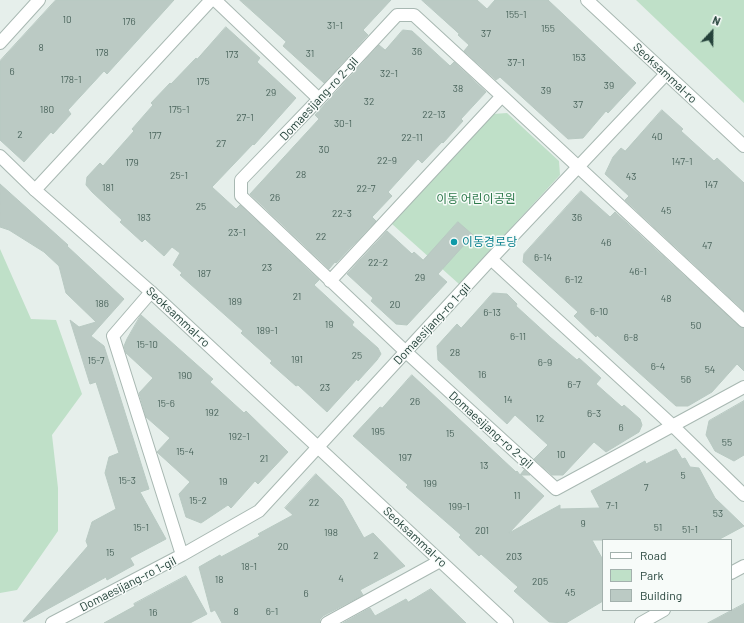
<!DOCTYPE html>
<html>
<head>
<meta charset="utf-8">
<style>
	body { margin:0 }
	#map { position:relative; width:744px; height:623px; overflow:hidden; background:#e6efeb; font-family:Barlow,sans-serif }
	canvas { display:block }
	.legend { position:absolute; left:602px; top:539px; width:130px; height:72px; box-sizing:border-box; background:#f7fbf9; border:1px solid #a3b1ad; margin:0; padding:5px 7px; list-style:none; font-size:12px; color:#24423a }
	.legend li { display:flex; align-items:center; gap:8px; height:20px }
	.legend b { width:20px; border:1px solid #a3b1ad }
	.north { position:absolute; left:692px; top:12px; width:40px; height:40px; -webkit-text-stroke:3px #f7fbf9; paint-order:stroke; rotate:22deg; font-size:11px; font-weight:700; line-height:16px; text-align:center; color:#24423a }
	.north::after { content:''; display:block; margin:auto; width:14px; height:18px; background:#24423a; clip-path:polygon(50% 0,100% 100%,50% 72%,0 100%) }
</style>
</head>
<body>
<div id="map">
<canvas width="744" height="623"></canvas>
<ul class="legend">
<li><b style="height:5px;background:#fff"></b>Road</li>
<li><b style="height:11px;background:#bfe0c8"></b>Park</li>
<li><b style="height:11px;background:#bbcac4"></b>Building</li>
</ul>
<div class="north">N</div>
</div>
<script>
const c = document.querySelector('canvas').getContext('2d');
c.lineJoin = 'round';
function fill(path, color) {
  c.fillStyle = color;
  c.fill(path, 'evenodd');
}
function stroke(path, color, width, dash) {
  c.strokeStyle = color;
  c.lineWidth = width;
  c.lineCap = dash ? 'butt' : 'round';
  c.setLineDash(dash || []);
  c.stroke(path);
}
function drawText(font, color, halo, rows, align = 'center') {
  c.font = font + ' Barlow,"Noto Sans KR",sans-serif';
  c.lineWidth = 3;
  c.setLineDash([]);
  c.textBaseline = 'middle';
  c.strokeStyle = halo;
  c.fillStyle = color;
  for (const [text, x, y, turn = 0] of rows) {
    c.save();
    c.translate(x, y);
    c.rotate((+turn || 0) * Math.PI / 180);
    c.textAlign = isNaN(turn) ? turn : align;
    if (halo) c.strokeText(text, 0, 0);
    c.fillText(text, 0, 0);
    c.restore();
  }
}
const green = new Path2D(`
	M636,0H744V103Z
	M507,113L559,161L560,175L459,284L392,224L493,114Z
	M0,249L31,319L56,320L82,394L52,435L58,488V531L17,590L0,593Z`);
const building = new Path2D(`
	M56,0H174L107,74L104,71L68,110L71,114L53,134L51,132L24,162L0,140V61Z
	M240,0H391L363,30L368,35L324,83L283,46L286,42Z
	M422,0H477L487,9L495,0H548L636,83L608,113L606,111L583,138L568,139L500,77L496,80L464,51L469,45L458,35L459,34Z
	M226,27L260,58L257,62L296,98L254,145L253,144L212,187L236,209L240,205L319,280L314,285L354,322L352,325L378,348L381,354L377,360L358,381L357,379L327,412L298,385L296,386L270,363L272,361L241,333L243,331L180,275L182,273L173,265L180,253L172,247L164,256L145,239L142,242L120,222L122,220L92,192L86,185L87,177L100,163L103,166L134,131L132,129L153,105L151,103L170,83L171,84L196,58L197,59Z
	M403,30L412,31L450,66L454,62L486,92L461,119L463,121L443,143L442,142L422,163L418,159L388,192L392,196L372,217L376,221L336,263L335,262L329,269L250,194L319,119L315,115L379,45L385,50Z
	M662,110L683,129L681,131L714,161L717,158L744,183V311L625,200L629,196L605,174L613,157L621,148L625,151Z
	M0,184L68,245L67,246L124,299L91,336L104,346L149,489L140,492L166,539L130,558L134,565L107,580L106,577L24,622L23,621L88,546L86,541L92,522L116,509L105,473L109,457L119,453L96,382L90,384L70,320L79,327L96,322L66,293L59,266L44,252L9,230L0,227Z
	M581,191L610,217L615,212L739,326L744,328V371L737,364L712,392L688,406H676L597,335L596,337L574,316L578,312L523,262L524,254Z
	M458,222L473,235L438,274L447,282L407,325L396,324L371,301L373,298L347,274L387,231L412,254L414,252L423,260Z
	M493,293L507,294L517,304L516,306L550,337L577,360L579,358L601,378L596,384L622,407L624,405L640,419L642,425L639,432L606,452L594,442L563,475H552L534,459L548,445L515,415L507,424L438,360L437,346L457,324L461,328Z
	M141,315L213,379L210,382L244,413L246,411L288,452L258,484L255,481L231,508L228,505L201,523L186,517L179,494L190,482L158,453L157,452L170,438L146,417L139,393L153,378L126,353L124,346L127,339Z
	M412,375L516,472L517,471L520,475L524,470L530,475H521L544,496L509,533L560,505V509L600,508L591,491L645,461L646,464L676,449L682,459L685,458L690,467L699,468L715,498L744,526L718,540H592L603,560V601L566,623L549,622L514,591L518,587L481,554L479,556L459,537L461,535L406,487L408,485L353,436L380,407L382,408Z
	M744,401V455L734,461L715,451L706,435L709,421Z
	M316,474L342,499L364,538L373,533L405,566L360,590L363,595L323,616L320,619V623H222L215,610L211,612L199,567L220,555L221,557L260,536L258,534L293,515L285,508Z
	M186,576L207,614L190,623H104L135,606L134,604Z
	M431,589L466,623H343L370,608L375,616L406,599L408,602Z
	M744,604V623H708Z`);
const minor = new Path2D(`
	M215,0L319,99
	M0,43L39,0
	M0,156L35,190
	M491,259L673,426L744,495
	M330,281L502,96
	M151,292L113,336L182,555
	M744,321L502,96L414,15H397L319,99L241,180V196L406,352L556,489L744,387
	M52,623L182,555L259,511L491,259L666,74
	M327,623L440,561`);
const tertiary = new Path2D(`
	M211,0L35,190L151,292L507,623
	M587,0L744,146
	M731,573L744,566
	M641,623L664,610`);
const markers = [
	[454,242,4,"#0f9aa8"]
];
const numberNames = [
	["155-1",516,15],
	["10",67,20],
	["176",129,22],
	["31-1",335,26],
	["155",548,29],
	["37",486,34],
	["8",41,48],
	["36",417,52],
	["178",102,53],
	["31",310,54],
	["173",232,55],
	["153",579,58],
	["37-1",516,63],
	["6",12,72],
	["32-1",389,74],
	["178-1",71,80],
	["175",203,82],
	["39",609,86],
	["38",458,89],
	["39",546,91],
	["29",271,93],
	["32",369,102],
	["37",578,105],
	["180",47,110],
	["175-1",179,110],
	["22-13",434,115],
	["27-1",245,118],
	["30-1",343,124],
	["2",20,135],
	["177",155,136],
	["40",657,137],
	["22-11",412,138],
	["27",221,144],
	["30",324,150],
	["22-9",387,161],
	["147-1",682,162],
	["179",132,163],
	["28",301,175],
	["25-1",179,176],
	["43",631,177],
	["147",711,185],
	["181",108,188],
	["22-7",366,189],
	["26",275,198],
	["25",201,207],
	["45",666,211],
	["22-3",342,214],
	["183",144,218],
	["36",577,218],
	["23-1",237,233],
	["22",321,237],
	["46",606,243],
	["47",707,246],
	["6-14",543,258],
	["22-2",378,263],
	["23",267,268],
	["46-1",638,272],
	["187",204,274],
	["29",420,278],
	["6-12",574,280],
	["21",297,297],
	["48",666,299],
	["189",235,302],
	["186",102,304],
	["20",395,305],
	["6-10",599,312],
	["6-13",492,313],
	["19",329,325],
	["50",696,326],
	["189-1",267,331],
	["6-11",518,337],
	["6-8",631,338],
	["15-10",147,345],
	["28",455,353],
	["25",357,356],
	["191",297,360],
	["15-7",96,361],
	["6-9",545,363],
	["6-4",658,367],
	["54",710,370],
	["16",482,375],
	["190",185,376],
	["56",686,380],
	["6-7",574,385],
	["23",325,388],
	["14",508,400],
	["26",415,402],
	["15-6",166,404],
	["192",212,413],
	["6-3",594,414],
	["12",540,419],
	["6",621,428],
	["195",378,432],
	["15",450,434],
	["192-1",239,437],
	["55",727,443],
	["15-4",185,452],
	["10",561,455],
	["197",405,458],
	["21",264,459],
	["13",484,466],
	["5",683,476],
	["15-3",127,481],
	["19",223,482],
	["199",430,484],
	["7",646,488],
	["11",517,496],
	["15-2",198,501],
	["22",314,503],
	["7-1",612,506],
	["199-1",459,507],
	["53",718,514],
	["9",583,524],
	["15-1",141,528],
	["51",658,528],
	["51-1",690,530],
	["201",482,531],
	["198",331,533],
	["20",283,547],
	["15",110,553],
	["2",376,556],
	["203",514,557],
	["18-1",249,567],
	["4",341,579],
	["18",219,580],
	["205",540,582],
	["45",570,593],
	["6",306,594],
	["8",236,612],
	["6-1",272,612],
	["16",153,613]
];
const streetNames = [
	["Seoksammal-ro",665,73,43],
	["Domaesijang-ro 2-gil",319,99,-47],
	["Seoksammal-ro",178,317,43],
	["Domaesijang-ro 1-gil",432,324,-47],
	["Domaesijang-ro 2-gil",491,430,42],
	["Seoksammal-ro",415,537,43],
	["Domaesijang-ro 1-gil",128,584,-27]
];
const parkNames = [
	["이동 어린이공원",476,199]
];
const cultureNames = [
	["이동경로당",462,242]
];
fill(green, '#bfe0c8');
fill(building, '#bbcac4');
stroke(building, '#b8c9c2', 1);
stroke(minor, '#a8b8b2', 14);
stroke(tertiary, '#a8b8b2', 14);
stroke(minor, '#fff', 12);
stroke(tertiary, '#fff', 12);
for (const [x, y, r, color] of markers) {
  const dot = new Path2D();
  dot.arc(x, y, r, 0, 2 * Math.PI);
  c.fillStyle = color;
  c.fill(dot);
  stroke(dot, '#f7fbf9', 1.5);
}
drawText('10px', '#4a645c', null, numberNames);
drawText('12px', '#24423a', '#f7fbf9', streetNames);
drawText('12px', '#2d7a4b', '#f7fbf9', parkNames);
drawText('12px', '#0d838f', '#f7fbf9', cultureNames, 'left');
</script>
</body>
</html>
